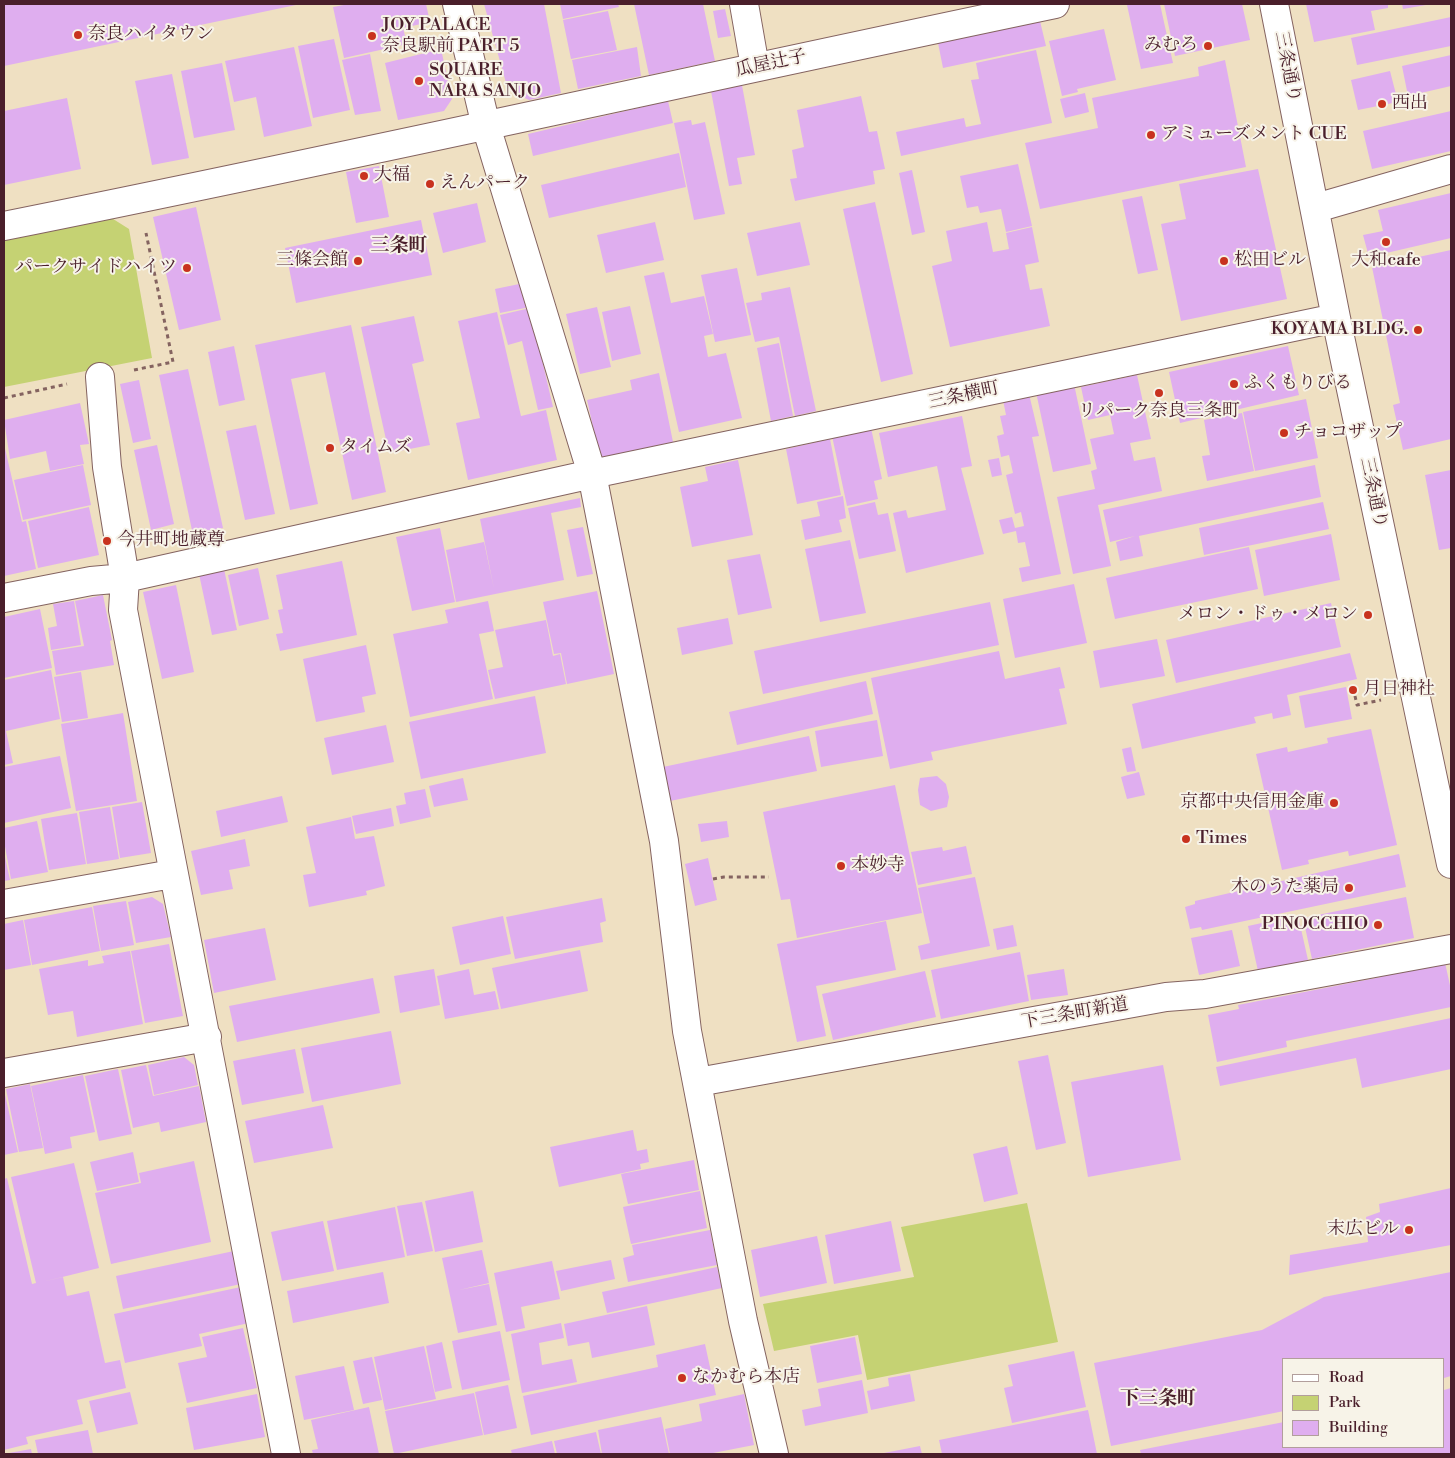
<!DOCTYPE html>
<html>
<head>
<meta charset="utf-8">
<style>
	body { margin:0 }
	#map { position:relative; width:1455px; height:1458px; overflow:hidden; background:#efe0c2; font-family:"Libre Bodoni",serif }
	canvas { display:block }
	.frame { position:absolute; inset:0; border:5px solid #4a1f2b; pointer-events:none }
	.legend { position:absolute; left:1282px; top:1358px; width:162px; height:90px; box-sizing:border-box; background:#f7f3e8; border:1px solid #b29e9c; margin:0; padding:6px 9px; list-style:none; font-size:15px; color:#4a1f2b }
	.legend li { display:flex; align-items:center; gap:10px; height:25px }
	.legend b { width:25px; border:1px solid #b29e9c }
</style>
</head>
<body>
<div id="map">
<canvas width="1455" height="1458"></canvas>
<div class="frame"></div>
<ul class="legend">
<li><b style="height:6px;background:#fff"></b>Road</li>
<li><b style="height:14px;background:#c5d273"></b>Park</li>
<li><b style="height:14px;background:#dfaeef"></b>Building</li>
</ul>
</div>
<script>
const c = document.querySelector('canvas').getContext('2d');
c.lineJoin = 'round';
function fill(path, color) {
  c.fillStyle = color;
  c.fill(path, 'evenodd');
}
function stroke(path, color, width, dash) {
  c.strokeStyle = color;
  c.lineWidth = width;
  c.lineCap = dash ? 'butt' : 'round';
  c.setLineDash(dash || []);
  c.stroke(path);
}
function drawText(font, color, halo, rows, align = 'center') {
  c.font = font + ' "Libre Bodoni","Noto Serif JP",serif';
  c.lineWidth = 4;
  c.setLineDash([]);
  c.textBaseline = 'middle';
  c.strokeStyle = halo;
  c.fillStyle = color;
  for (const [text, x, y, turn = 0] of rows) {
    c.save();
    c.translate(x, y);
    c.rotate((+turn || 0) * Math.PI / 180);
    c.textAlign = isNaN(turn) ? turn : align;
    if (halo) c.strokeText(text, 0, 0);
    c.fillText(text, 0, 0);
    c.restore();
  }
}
const green = new Path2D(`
	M110,217L129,229L152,358L4,387V240Z
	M1027,1203L1058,1342L867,1380L858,1335L774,1351L763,1304L914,1277L901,1227Z`);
const building = new Path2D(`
	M4,4H296V5L4,66Z
	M349,4H426L430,22L403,28L407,44L344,58L333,7Z
	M484,4H544L561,93L529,100L508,90Z
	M560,4H618L619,7L563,19Z
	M634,4H703L715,61L649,75Z
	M1160,4L1173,63L1141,69L1127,5Z
	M1164,4H1242L1250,40L1175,56Z
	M1306,4H1388V8L1371,11L1375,30L1314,42Z
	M1402,4H1425L1426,5L1403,9Z
	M725,9L731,36L718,38L713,11Z
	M608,11L617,50L571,59L563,20Z
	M1451,17V46L1357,65L1351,38Z
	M1040,21L1046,46L943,68L938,43Z
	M1104,29L1116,80L1077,89L1078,92L1062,96L1049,41Z
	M334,39L350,110L313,118L298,46Z
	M294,47L312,126L264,137L256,97L234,102L225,61Z
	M637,47L641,76L578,89L572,60Z
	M441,49L452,99L444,111L398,120L385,63Z
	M1036,50L1052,123L901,156L896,132L964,118L966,127L981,124L971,80L979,79L976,63Z
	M370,54L381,111L355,115L342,60Z
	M1451,55V86L1408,96L1402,66Z
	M1225,60L1246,167L1040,209L1025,143L1098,128L1092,98L1199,76L1198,67Z
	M222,63L235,130L194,138L181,71Z
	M1390,71L1398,102L1358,110L1351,80Z
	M172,74L189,158L152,165L135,81Z
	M741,80L755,155L737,158L742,184L729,186L710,86Z
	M1085,93L1089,112L1065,118L1060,99Z
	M861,96L869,132L877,131L885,169L873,171L875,184L795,201L790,179L797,178L792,150L804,147L797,110Z
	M67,98L81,169L4,185V111Z
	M668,101L673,123L533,156L528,134Z
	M1451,111V151L1372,169L1363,131Z
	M691,120L692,125L705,122L725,214L694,220L674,123Z
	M679,153L686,187L549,218L541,185Z
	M1018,164L1032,226L1006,232L1001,209L980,213L978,206L967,208L960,176Z
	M379,166L389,217L356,223L346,172Z
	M1258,169L1287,299L1181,321L1161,224L1186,219L1179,184Z
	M912,170L925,232L912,235L899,173Z
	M1451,193V238L1369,257L1363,235L1383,231L1378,210Z
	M1142,196L1158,270L1138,274L1122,200Z
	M875,202L913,374L881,382L843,209Z
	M477,203L486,242L443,253L433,213Z
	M196,207L221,320L179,330L153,217Z
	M421,220L432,275L296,303L285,248Z
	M655,222L664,260L606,273L597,235Z
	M800,222L810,265L757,276L747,233Z
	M987,222L993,252L1009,249L1006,233L1032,227L1039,262L1025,265L1030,290L1042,288L1050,326L950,347L932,266L952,261L946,231Z
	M1451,250V439L1403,450L1393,405L1400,403L1372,267Z
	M737,268L751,335L715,342L701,275Z
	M664,272L671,303L704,296L713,334L704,336L708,357L726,353L742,418L679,432L644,276Z
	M524,283L530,307L500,313L495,289Z
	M790,287L816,411L795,416L779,337L755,342L746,303L762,300L761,293Z
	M630,306L641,354L612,361L602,312Z
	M597,307L611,367L580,374L566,314Z
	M530,308L553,407L538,410L522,341L508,345L500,315Z
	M497,312L521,416L546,410L557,460L468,480L456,423L480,418L458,321Z
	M414,316L424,361L412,364L430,445L389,453L361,327Z
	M351,325L386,492L352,500L325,372L291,379L318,504L290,510L255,345Z
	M779,343L793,416L771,421L757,348Z
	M234,346L245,400L219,406L208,352Z
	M1288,346L1299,395L1180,423L1169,372Z
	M188,369L223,528L193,535L159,375Z
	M659,373L673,442L600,458L587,400L632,390L630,380Z
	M1137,375L1151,439L1130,443L1134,461L1155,457L1162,491L1098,505L1111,566L1073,574L1057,497L1095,489L1091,471L1097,469L1090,439L1114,434L1110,415L1088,420L1081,387Z
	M139,380L151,439L133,443L120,384Z
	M1074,384L1091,464L1053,472L1036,392Z
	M1029,394L1039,436L1032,437L1061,574L1022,582L1019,568L1030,566L1025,542L1018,543L1016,531L1003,534L999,520L1012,517L1015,528L1024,526L1021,512L1015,514L1006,475L1013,473L1009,455L1001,457L997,436L1004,434L1000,416L1006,415L1003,400Z
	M1306,399L1318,458L1255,471L1243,412Z
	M80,403L89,444L80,445L84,464L50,471L46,451L10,459L4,420Z
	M1242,413L1254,471L1207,481L1202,456L1210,455L1204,420Z
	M962,416L972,466L961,468L984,554L906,573L893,513L906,510L908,518L946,510L937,466L888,477L879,433Z
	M256,425L275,514L245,520L226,431Z
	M871,428L882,479L874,481L878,499L847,506L832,436Z
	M830,439L841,495L797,504L786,449Z
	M4,444L22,522L26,521L36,569L4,576V526L12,524L4,526Z
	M157,445L174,524L151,530L134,450Z
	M999,458L1002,475L992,477L988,460Z
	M738,460L753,535L692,547L680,487L708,481L705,467Z
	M83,465L91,505L23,520L14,480Z
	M1315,465L1321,497L1139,536L1143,556L1120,561L1116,542L1135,536L1110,542L1103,510Z
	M1451,470V548L1439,550L1425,475Z
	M843,496L846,518L839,520L842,532L805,540L801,520L820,516L817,502Z
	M580,498L581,507L551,513L564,580L456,602L446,550L484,542L494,589L480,519Z
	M875,502L878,515L888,513L896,551L859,559L848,508Z
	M1323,502L1329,529L1204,555L1199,528Z
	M89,507L99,555L38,568L28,521Z
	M583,527L593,574L577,577L567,530Z
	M440,528L455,602L412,611L396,537Z
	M1331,534L1340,580L1264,596L1255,550Z
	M850,540L866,613L820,622L805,549Z
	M1249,547L1258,589L1115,619L1106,578Z
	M760,554L772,608L738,615L727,560Z
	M342,561L357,635L280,651L276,634L283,633L278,610L283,609L276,575Z
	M258,568L269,619L239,626L228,575Z
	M224,569L237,630L212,635L199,574Z
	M1074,584L1087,643L1015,658L1003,599Z
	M176,585L194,672L162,679L143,592Z
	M597,591L614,674L567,684L561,653L554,654L543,602Z
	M103,595L112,640L110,641L114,665L56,675L52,651L84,646L75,601Z
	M74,601L81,645L51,650L48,628L57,626L53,604Z
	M488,601L494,631L479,634L493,699L410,717L393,634L448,623L445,610Z
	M990,602L999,645L763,694L754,651Z
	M1331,603L1341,647L1176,683L1166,640Z
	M40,609L52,668L4,678V617Z
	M728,618L733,644L682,655L677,628Z
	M546,620L553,656L560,654L566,684L495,699L488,670L503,667L495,630Z
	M1157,639L1165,676L1100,688L1093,651Z
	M366,645L376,694L362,697L365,712L316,722L303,659Z
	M999,651L1005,679L1060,667L1065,688L1059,689L1067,724L931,752L933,760L890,769L871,678Z
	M1350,653L1357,679L1287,695L1291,715L1273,719L1272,713L1254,717L1256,723L1142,749L1132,704Z
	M51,670L60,719L6,731L13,763L4,765V680Z
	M81,672L88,718L62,722L54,677Z
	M866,681L873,714L737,745L729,712Z
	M1346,687L1352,719L1305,728L1299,696Z
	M535,696L546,753L421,779L409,722Z
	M123,713L137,801L76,811L61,724Z
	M877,720L883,756L821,767L815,731Z
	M386,725L394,762L332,775L324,738Z
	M1371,729L1397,845L1349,856L1348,851L1308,860L1309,864L1282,870L1256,754L1287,747L1288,752L1328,743L1327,738Z
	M809,736L817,771L670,801L663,767Z
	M1131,747L1136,771L1127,772L1122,749Z
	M60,756L71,808L4,823V767Z
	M1139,772L1145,795L1127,799L1121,777Z
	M937,776L946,784L949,797L947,807L931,811L920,805L918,790L920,778Z
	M463,778L468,800L434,807L429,786Z
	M895,785L922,913L797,938L790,899L781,900L763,812Z
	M425,789L431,817L400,824L396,806L406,804L404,793Z
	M282,796L288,822L221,837L216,811Z
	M142,802L151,853L120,858L112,807Z
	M110,807L119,859L87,864L79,812Z
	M391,808L394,826L356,834L352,816Z
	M77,813L86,864L49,870L41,819Z
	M351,817L355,839L374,836L385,886L366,891L367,895L309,907L303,875L316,873L306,827Z
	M37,821L48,872L11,879L4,841V828Z
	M727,821L729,837L701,842L698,824Z
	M245,839L250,866L229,870L233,889L201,895L191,851Z
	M966,846L972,874L918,885L911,852L942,847L943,851Z
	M4,852L10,880L4,881Z
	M1399,854L1406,887L1202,930L1201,927L1190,929L1185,907L1195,904V901Z
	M708,858L717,900L695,906L685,864Z
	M975,877L990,946L921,960L918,946L930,943L918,888Z
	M152,897L163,904L171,937L136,943L128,902Z
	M1406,897L1414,938L1312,959L1303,918Z
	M602,898L606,921L600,923L603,942L515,959L506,917Z
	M126,901L134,945L101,951L93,906Z
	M92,907L100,951L32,965L24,920Z
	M503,916L511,954L460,965L452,927Z
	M1285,918L1286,923L1299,920L1308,960L1258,971L1248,926Z
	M23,920L31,965L4,970V924Z
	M886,921L896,970L816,986L826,1036L797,1042L777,944Z
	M1013,925L1017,946L997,950L993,929Z
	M265,928L276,980L214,993L204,940Z
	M1232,930L1240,966L1199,975L1191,938Z
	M169,944L183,1016L145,1023L131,951Z
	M580,950L588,991L501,1009L492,968Z
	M130,951L143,1024L77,1037L73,1011L48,1015L39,969L88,960V966L104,963L102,956Z
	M1020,952L1029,1001L941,1019L931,970Z
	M1444,958L1451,990V1007L1286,1041L1287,1047L1217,1062L1208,1015L1239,1009L1238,1005L1381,977L1380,971Z
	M434,969L440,1005L400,1013L394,976Z
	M469,969L474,995L495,991L499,1009L445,1019L437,976Z
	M1064,969L1068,995L1031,1000L1027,975Z
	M925,971L936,1017L833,1040L822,994Z
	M373,978L380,1013L237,1042L229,1006Z
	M1451,1018V1069L1362,1088L1356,1058L1220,1086L1216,1067Z
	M391,1031L401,1084L312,1102L301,1048Z
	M295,1049L304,1093L242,1105L233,1061Z
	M1048,1055L1066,1143L1036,1150L1018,1061Z
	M184,1057L194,1065L198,1085L154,1095L148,1065Z
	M146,1065L153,1096L199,1086L206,1122L161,1132L159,1122L133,1128L121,1070Z
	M1163,1065L1181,1160L1088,1177L1071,1082Z
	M118,1069L132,1134L99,1141L85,1076Z
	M83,1075L95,1132L70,1137L72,1148L45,1154L31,1086Z
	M30,1084L43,1148L19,1152L6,1089Z
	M4,1090L18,1152L4,1155Z
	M323,1105L333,1148L254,1163L245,1121Z
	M633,1130L637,1151L647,1149L649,1162L640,1164L641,1169L559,1187L550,1147Z
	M1007,1146L1018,1194L984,1202L973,1154Z
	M133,1152L139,1182L97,1191L90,1162Z
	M694,1160L699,1190L628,1204L621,1174Z
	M194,1161L211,1242L111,1264L95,1193L141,1183L139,1173Z
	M74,1163L99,1268L42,1282L63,1277L67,1296L89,1291L105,1363L120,1360L126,1388L77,1400L83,1424L26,1437L28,1444L4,1450V1179L7,1178L32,1284L36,1283L11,1177Z
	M1451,1188V1245L1289,1275L1290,1255L1368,1242L1366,1217L1380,1212L1379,1204Z
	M473,1191L483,1242L435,1252L425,1201Z
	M700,1191L707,1228L631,1244L623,1207Z
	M422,1202L433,1251L407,1256L397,1206Z
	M395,1207L405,1257L337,1270L327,1221Z
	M323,1221L334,1271L282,1281L271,1232Z
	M891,1221L901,1271L834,1284L825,1235Z
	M710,1230L717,1265L628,1282L623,1258L634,1255L632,1245Z
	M817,1236L827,1283L760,1297L751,1250Z
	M482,1250L489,1283L459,1290L489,1284L497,1325L458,1333L442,1258Z
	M234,1251L241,1284L123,1309L116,1276Z
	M611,1260L615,1279L561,1291L556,1271Z
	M552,1261L560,1299L521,1307L525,1328L506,1332L494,1273Z
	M717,1267L722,1288L607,1313L602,1292Z
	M383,1272L389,1303L293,1323L287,1291Z
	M1451,1272V1376L1444,1378V1359H1284V1411L1111,1446L1094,1363L1262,1330L1324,1297Z
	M241,1287L249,1323L199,1334L202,1346L125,1363L114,1314Z
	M647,1306L655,1345L592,1358L589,1342L568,1346L564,1324Z
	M561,1323L564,1338L539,1343L542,1365L572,1359L577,1382L522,1393L511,1334Z
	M243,1328L257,1388L187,1403L178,1363L207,1357L202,1337Z
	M500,1331L510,1380L462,1390L452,1341Z
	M855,1337L862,1374L817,1383L810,1346Z
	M442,1342L452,1388L435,1392L426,1346Z
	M705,1344L716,1395L531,1435L523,1396L658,1367L656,1355Z
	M424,1346L436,1399L385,1410L374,1357Z
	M1074,1351L1086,1407L1012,1423L1004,1388L1013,1386L1008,1365Z
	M372,1357L382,1400L363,1404L353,1361Z
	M344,1366L354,1410L304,1420L295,1376Z
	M910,1374L915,1401L871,1410L867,1391L889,1386L888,1378Z
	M862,1380L868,1413L805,1426L802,1410L821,1406L818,1389Z
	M508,1385L517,1428L484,1435L475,1392Z
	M1451,1388V1454H1141L1140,1450L1284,1422V1447H1444V1390Z
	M130,1392L138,1424L97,1433L89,1401Z
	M474,1393L483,1435L394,1454L385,1411Z
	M257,1394L265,1437L194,1450L186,1408Z
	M744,1394L754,1445L708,1454H670L665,1429L702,1421L699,1404Z
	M369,1407L379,1454H313L312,1450L318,1449L311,1420Z
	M1088,1410L1097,1454H942L939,1440Z
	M661,1417L669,1454H602L598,1430Z
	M88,1430L93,1454H38L35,1440Z
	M596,1432L601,1454H557L554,1441Z
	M552,1441L555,1454H512L511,1450Z
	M920,1446L922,1454H884V1453Z
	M31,1449L32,1454H9V1453Z`);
const path = new Path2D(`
	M134,370L173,362L146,233
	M4,398L67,384
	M1355,696L1357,705L1381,700
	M713,879L724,877H769`);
const minor = new Path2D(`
	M457,4L486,126L592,474L664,841L687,1031L743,1321L774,1454
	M744,4L755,67
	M1274,4L1336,318L1451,864
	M1316,208L1451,169
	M4,226C355,156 705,77 1055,4
	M100,377L107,467L125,578L123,610C175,892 232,1173 286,1454
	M4,598L91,581L125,578L592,474L1336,318
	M4,904L172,874
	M4,1073L207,1037
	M698,1082L1166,997L1205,994L1451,949`);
const markers = [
	[78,35,5,"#c8321e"],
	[372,36,5,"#c8321e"],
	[1208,46,5,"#c8321e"],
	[419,81,5,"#c8321e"],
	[1382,104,5,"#c8321e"],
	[1151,135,5,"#c8321e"],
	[364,176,5,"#c8321e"],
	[430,184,5,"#c8321e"],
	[1386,242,5,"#c8321e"],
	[358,261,5,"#c8321e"],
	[1224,261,5,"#c8321e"],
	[187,268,5,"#c8321e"],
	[1418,330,5,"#c8321e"],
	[1234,384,5,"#c8321e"],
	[1159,393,5,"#c8321e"],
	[1284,433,5,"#c8321e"],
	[330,448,5,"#c8321e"],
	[107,541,5,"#c8321e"],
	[1368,615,5,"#c8321e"],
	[1353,690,5,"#c8321e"],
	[1334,803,5,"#c8321e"],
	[1186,839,5,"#c8321e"],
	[841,866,5,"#c8321e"],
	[1349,888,5,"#c8321e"],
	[1378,925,5,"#c8321e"],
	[1409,1230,5,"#c8321e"],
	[682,1378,5,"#c8321e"]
];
const poiNames = [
	["JOY PALACE",382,26],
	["奈良駅前 PART 5",382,47],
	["奈良ハイタウン",88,35],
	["みむろ",1198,46,"right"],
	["SQUARE",429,71],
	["NARA SANJO",429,92],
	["西出",1392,104],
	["アミューズメント CUE",1161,135],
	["大福",374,176],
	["えんパーク",440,184],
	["三條会館",348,261,"right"],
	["松田ビル",1234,261],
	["大和cafe",1386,261,"center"],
	["パークサイドハイツ",177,268,"right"],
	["KOYAMA BLDG.",1408,330,"right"],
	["ふくもりびる",1244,384],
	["リパーク奈良三条町",1159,412,"center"],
	["チョコザップ",1294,433],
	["タイムズ",340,448],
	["今井町地蔵尊",117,541],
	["メロン・ドゥ・メロン",1358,615,"right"],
	["月日神社",1363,690],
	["京都中央信用金庫",1324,803,"right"],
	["Times",1196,839],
	["本妙寺",851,866],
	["木のうた薬局",1339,888,"right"],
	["PINOCCHIO",1368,925,"right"],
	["末広ビル",1399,1230,"right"],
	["なかむら本店",692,1378]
];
const streetNames = [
	["瓜屋辻子",771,64,-12],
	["三条通り",1287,67,79],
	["三条横町",964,396,-12],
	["三条通り",1373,493,78],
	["下三条町新道",1075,1014,-10]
];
const neighbourhoodNames = [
	["三条町",399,246],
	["下三条町",1158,1399]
];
fill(green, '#c5d273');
fill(building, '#dfaeef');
stroke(minor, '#846360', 30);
stroke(path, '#846360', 3, [4, 4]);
stroke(minor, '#fff', 28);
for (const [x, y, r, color] of markers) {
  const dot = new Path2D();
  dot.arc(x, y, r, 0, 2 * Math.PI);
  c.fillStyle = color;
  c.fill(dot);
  stroke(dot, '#f7f3e8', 2);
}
drawText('18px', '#4a1f2b', '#f7f3e8', poiNames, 'left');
drawText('18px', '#4a1f2b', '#f7f3e8', streetNames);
drawText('bold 19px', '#4a1f2b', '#f7f3e8', neighbourhoodNames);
</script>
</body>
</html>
